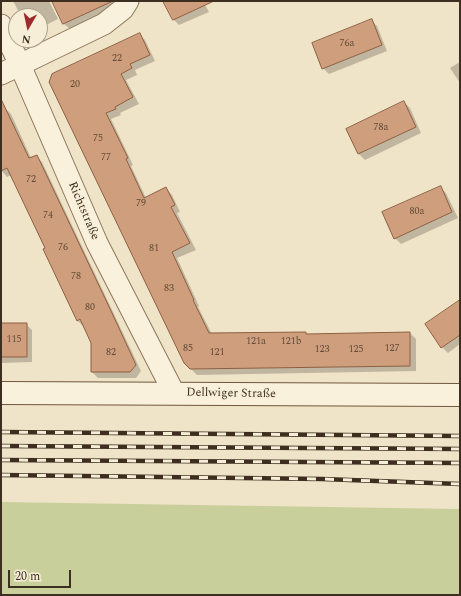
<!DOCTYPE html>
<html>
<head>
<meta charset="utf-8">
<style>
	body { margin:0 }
	#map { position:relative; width:461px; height:596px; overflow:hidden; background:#f0e4c8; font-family:Spectral,serif }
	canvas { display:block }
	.frame { position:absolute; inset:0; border:2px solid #3d2e20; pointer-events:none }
	.north { position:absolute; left:8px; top:8px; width:40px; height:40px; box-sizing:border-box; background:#f7eed8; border:1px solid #ada18e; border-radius:50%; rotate:189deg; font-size:11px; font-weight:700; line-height:16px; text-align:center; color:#3d2e20 }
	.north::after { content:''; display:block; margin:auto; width:14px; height:18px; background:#9e2a2b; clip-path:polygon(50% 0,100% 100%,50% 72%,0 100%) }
	.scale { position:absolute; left:8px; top:570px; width:63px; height:18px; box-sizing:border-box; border:2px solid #3d2e20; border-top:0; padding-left:5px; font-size:12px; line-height:14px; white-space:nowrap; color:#3d2e20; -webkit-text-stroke:3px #f7eed8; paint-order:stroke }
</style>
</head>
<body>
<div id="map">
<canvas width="461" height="596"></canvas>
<div class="frame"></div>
<div class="north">N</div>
<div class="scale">20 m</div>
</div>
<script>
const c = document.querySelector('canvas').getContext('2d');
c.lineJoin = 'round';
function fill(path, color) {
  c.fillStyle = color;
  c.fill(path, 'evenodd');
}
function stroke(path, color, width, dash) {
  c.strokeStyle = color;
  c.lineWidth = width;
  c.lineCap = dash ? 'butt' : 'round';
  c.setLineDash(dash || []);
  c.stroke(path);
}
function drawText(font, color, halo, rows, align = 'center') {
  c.font = font + ' Spectral,serif';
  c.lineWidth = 3;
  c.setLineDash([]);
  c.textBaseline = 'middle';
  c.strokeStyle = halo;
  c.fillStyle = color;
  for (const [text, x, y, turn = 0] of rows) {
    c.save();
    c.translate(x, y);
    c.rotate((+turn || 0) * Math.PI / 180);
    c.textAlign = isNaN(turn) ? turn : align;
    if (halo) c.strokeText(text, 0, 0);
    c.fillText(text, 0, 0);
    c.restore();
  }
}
const green = new Path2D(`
	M1,502L460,509V595H1Z`);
const shadow = new Path2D(`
	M13,1H49L58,19L40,28V16H21Z
	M53,1H115L118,7L70,29L64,24Z
	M164,1H203L209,12L179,25L174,20Z
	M371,20L377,26L387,51L329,74L323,68Z
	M139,34L145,40L155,61L135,70L137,75L126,80L139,104L120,113L121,115L111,119L133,165L131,166L146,198L166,188L172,195L180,212L177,213L196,250L177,258L199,306L198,307L212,334L305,333L307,335L410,333L416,339V371L197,375L185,363L50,82Z
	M460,62V83L450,68Z
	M404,102L410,108L421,133L365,160L359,154L347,129Z
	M5,108L11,114L31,158L36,156L42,162L141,371L136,378H98L92,372V343L83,326L77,320L46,248L11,175L7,177L1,170V110Z
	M440,187L446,193L458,218L401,244L395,238Z
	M460,301V344L448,353L442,347Z
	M1,324H26L32,330V362L1,363Z`);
const building = new Path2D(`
	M52,1H113L63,24Z
	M163,1H214L173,20Z
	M372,19L382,45L322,69L312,43Z
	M140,33L150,55L130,64L132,68L121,74L133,97L115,107L116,109L106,113L128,158L126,159L144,198L166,187L175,205L171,207L190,243L172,252L194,300H193L209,333L306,332V334L410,332V366L190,369L184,363L49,82L52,74Z
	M1,99L29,158L37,155L112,313L136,365L130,372H91V343L80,319L77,321L43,249L45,248L7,168L1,171Z
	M404,101L416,127L358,154L346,129Z
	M441,186L452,212L394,239L382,212Z
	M460,300V335L441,348L425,324Z
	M1,323H27V357H1Z`);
const street = new Path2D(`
	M1,25L20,65L97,243L174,393
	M1,74L104,24L123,9L128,1`);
const secondary = new Path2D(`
	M1,393L460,395`);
const rail = new Path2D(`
	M1,432L460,436
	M1,446L460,449
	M1,460L460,463
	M1,475L322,479L460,484`);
const numberNames = [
	["76a",347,44],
	["22",117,59],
	["20",75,85],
	["78a",381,128],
	["75",98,139],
	["77",106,158],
	["72",31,180],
	["79",141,204],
	["80a",417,212],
	["74",48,216],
	["76",63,248],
	["81",154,249],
	["78",76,277],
	["83",169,289],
	["80",90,308],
	["115",14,340],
	["121a",256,342],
	["121b",291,342],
	["85",188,349],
	["127",392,349],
	["123",322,350],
	["125",356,350],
	["82",111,353],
	["121",217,353]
];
const streetNames = [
	["Richtstraße",83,211,67],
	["Dellwiger Straße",231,394,1]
];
fill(green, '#c9cf9b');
fill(shadow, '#0003');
fill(building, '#cf9f7d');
stroke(building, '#8d5f41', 1);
stroke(street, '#8d765c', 23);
stroke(secondary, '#6f573f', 24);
stroke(street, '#faf1dc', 21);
stroke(secondary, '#faf1dc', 22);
stroke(rail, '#3d2e20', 4.5);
stroke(rail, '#f7eed8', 3, [9]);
drawText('10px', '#624a37', null, numberNames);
drawText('12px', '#3d2e20', '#f7eed8', streetNames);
</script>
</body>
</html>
